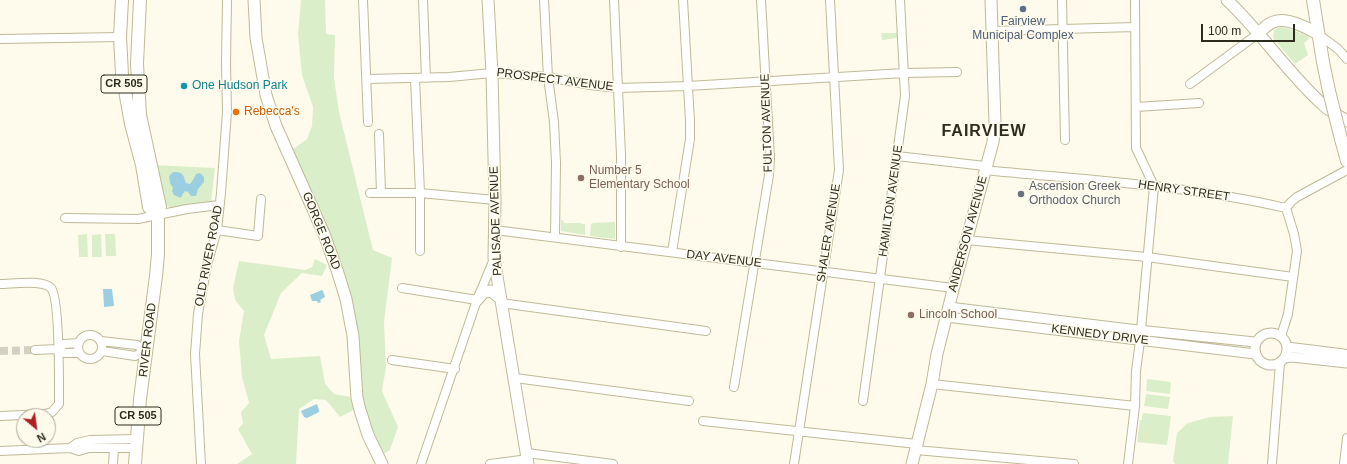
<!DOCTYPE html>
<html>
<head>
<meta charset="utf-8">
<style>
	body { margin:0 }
	#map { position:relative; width:1347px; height:464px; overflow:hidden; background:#fefbed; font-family:Helvetica,sans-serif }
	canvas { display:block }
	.north { position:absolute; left:16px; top:408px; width:40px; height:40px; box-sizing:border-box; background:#fefbed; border:1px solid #aaa89a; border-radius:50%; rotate:151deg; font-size:11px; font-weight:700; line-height:16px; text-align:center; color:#2d2b1d }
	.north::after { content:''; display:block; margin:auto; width:14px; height:18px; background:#b01f1f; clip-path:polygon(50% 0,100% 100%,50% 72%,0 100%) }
	.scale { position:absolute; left:1201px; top:24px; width:94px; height:18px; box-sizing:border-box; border:2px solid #2d2b1d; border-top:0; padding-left:5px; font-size:12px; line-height:14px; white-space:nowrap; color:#2d2b1d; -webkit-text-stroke:3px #fefbed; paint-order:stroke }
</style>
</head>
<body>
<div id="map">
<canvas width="1347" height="464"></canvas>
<div class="north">N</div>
<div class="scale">100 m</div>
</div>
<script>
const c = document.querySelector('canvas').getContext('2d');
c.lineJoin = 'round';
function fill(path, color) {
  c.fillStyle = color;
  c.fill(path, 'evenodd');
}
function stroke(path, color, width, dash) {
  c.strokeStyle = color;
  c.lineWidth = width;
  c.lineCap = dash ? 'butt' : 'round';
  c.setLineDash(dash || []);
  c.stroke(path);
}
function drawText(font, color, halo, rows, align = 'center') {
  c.font = font + ' Helvetica,sans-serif';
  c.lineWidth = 3;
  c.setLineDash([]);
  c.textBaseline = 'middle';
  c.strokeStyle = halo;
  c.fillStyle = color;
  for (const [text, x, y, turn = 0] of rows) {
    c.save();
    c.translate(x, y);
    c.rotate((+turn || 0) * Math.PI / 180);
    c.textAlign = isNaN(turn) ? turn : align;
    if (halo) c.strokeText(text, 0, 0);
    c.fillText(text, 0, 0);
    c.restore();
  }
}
const green = new Path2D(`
	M301,0H325L326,34L335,35L334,78L339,112L373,250L392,258L384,322L386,367L382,391L398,427L390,450L379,457L359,407L340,417L326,400L314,399L299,409L296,464H237L252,454L238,429L243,424L241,412L249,403L242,377L239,341L244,311L235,300L233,288L239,261L305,270L312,267L315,259L327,265L322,276L302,273L281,293L264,335L271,359L320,356L325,384L334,394L357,398L350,317L288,153L307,139L312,126L313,107L302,75L298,34Z
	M1281,27L1290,29L1308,36L1309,39L1304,43L1308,55L1295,64L1273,38L1274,30Z
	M881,33H897V38L882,40Z
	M155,165L215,168L211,202L171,209L163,202Z
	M561,220H563L564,223H581V224H585V235L561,231Z
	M615,222V239L590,236L591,224L593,223Z
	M87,234L88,257H79L78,235Z
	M101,234L102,257H92V235Z
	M105,234H115L116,256H106Z
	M1147,379L1171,382L1170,394L1146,391Z
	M1146,394L1170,397L1168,409L1144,406Z
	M1144,413L1171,416L1167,445L1137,442L1140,420H1142V414Z
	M1233,416L1228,464H1175L1173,461L1177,433L1188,423L1210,417Z`);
const water = new Path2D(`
	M173,172C183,172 183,174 186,183L190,184L193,180L196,174L200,173L204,177V182L198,189L196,196H191L188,192L185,191L182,195L181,198L174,195L172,191L173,188L170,183L169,176Z
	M103,289H112L114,306L104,307Z
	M322,290L323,291L325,297L320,300L321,302L318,303L317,301H312L310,295Z
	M317,404L319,410V412L307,418L304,417L301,411Z`);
const minorTunnel = new Path2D(`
	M0,351L35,350`);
const minor = new Path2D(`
	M363,0L368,122
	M423,0L426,78
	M544,0L548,77L554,122L556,163L555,237
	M614,0L621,155V247
	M1062,0L1065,140
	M992,31L1135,27
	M1318,34L1338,49L1347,59
	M0,39L120,37
	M415,78L420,193V251
	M367,79L449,77L492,73L548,77L590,85L618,88L688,86L904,73L957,72
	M1190,84L1259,33
	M1136,107L1199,103
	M379,134L381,193
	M897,156L985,166
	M984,170C1085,180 1188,185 1286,208L1291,202L1297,197L1347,170
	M370,193H420L495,200
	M65,218L138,219L187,209L219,205
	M217,230L258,236L261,199
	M495,230L953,288
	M966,240L1147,257L1293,277
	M672,252L690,139V121L683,0
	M0,284C12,284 43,279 51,288C60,298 59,386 59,404L52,412L45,414L0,416
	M402,288L477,300
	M501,303L706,331
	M78 347a12 12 0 1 1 24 0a12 12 0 1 1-24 0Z
	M1281,336L1288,314L1297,251L1294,234L1286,208
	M101,341L137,345L145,351
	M58,349L64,344L79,343
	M35,350L58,349L64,353H79
	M102,351L135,356L145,351
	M392,360L455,369
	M515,378L689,401
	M932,384L1135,406
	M734,387L769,175L770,158L761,0
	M863,401L905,96L900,0
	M703,421L917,444
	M70,448L77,443L90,440L136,439
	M916,450L1074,464
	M0,451L70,448L79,451L89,448H136
	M527,453L613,464
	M113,464L114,449
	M201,464L195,354L198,314L207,265L217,230L221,193L227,112L226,63L227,0
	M421,464L477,300L494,259
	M490,464L528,459
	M794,464L839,170L830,0
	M1128,464L1135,406L1136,371L1140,341L1154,186L1136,148L1135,0
	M1272,464L1280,363
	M1344,464L1347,438`);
const tertiary = new Path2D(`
	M949,307L1138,330L1255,342
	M946,317L1255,354
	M1255 349a16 16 0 1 1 32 0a16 16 0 1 1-32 0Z
	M1287,347L1344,354L1347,355
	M1284,358L1292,357L1347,363`);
const secondary = new Path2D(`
	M254,0L256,38L266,95L276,126L324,234L337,270L346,299L353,336L357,398L360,410L368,435L382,464
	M488,0L492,73L495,200L494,258L528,464
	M1227,0C1261,32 1287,72 1322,104C1329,111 1339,116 1347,121
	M1259,33C1264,28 1269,22 1277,21C1288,18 1308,28 1318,34
	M477,300L484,292L491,291L501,299
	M912,464L932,384L937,354L954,286L993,142L995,123L991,0`);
const primary = new Path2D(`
	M122,0L120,37L122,74L131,124L142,165L149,207L158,216
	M1313,0L1323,62L1329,91
	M1341,139L1347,161
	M135,464L140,399L156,276L158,254V216L160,207L140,115L137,64L140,0`);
const primaryBridge = new Path2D(`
	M1329,91L1341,139`);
const markers = [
	[1023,9,4,"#5c6f8a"],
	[184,86,4,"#0f9aa8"],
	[236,112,4,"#e8710a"],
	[581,178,4,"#8d6e63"],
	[1021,194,4,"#6b7280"],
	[911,315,4,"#8d6e63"]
];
const shields = [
	[124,84,46],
	[138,416,46]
];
const shieldNames = [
	["CR 505",124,84],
	["CR 505",138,416]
];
const serviceNames = [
	["Fairview",1023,22],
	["Municipal Complex",1023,36]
];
const streetNames = [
	["PROSPECT AVENUE",555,80,7],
	["FULTON AVENUE",767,123,-92],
	["HENRY STREET",1184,191,8],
	["HAMILTON AVENUE",891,201,-82],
	["PALISADE AVENUE",496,221,-92],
	["GORGE ROAD",321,231,68],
	["SHALER AVENUE",829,233,-81],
	["ANDERSON AVENUE",968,234,-75],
	["OLD RIVER ROAD",209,256,-79],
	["DAY AVENUE",724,259,7],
	["KENNEDY DRIVE",1100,335,7],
	["RIVER ROAD",148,340,-83]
];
const cultureNames = [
	["One Hudson Park",192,86]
];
const foodNames = [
	["Rebecca's",244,112]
];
const educationNames = [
	["Number 5",589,171],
	["Elementary School",589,185],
	["Lincoln School",919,315]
];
const worshipNames = [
	["Ascension Greek",1029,187],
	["Orthodox Church",1029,201]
];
const districtNames = [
	["FAIRVIEW",984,132]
];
fill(green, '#daefc9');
fill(water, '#9bcee1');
stroke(minorTunnel, '#d4d1c3', 8, [8, 4]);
stroke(minor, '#c0b997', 10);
stroke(tertiary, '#c0b997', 11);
stroke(secondary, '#c0b997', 13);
stroke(primary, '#c0b997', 14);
stroke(minor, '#fff', 8);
stroke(tertiary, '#fff', 9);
stroke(secondary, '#fff', 11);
stroke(primary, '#fff', 12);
stroke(primaryBridge, '#c0b997', 14, []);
stroke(primaryBridge, '#fff', 12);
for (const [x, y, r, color] of markers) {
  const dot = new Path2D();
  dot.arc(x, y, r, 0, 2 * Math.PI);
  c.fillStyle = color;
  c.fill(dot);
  stroke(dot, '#fefbed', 1.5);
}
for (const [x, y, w] of shields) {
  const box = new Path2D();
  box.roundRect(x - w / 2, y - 9, w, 18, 3);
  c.fillStyle = '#fefbed';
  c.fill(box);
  stroke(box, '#2d2b1d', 1);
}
drawText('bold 11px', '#2d2b1d', null, shieldNames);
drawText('12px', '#4e5e75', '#fefbed', serviceNames);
drawText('12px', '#2d2b1d', '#fefbed', streetNames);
drawText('12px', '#0d838f', '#fefbed', cultureNames, 'left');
drawText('12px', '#c56008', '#fefbed', foodNames, 'left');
drawText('12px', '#785e54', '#fefbed', educationNames, 'left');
drawText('12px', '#5b616d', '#fefbed', worshipNames, 'left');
c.letterSpacing = '1px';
drawText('bold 16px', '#2d2b1d', '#fefbed', districtNames);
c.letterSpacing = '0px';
</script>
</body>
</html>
